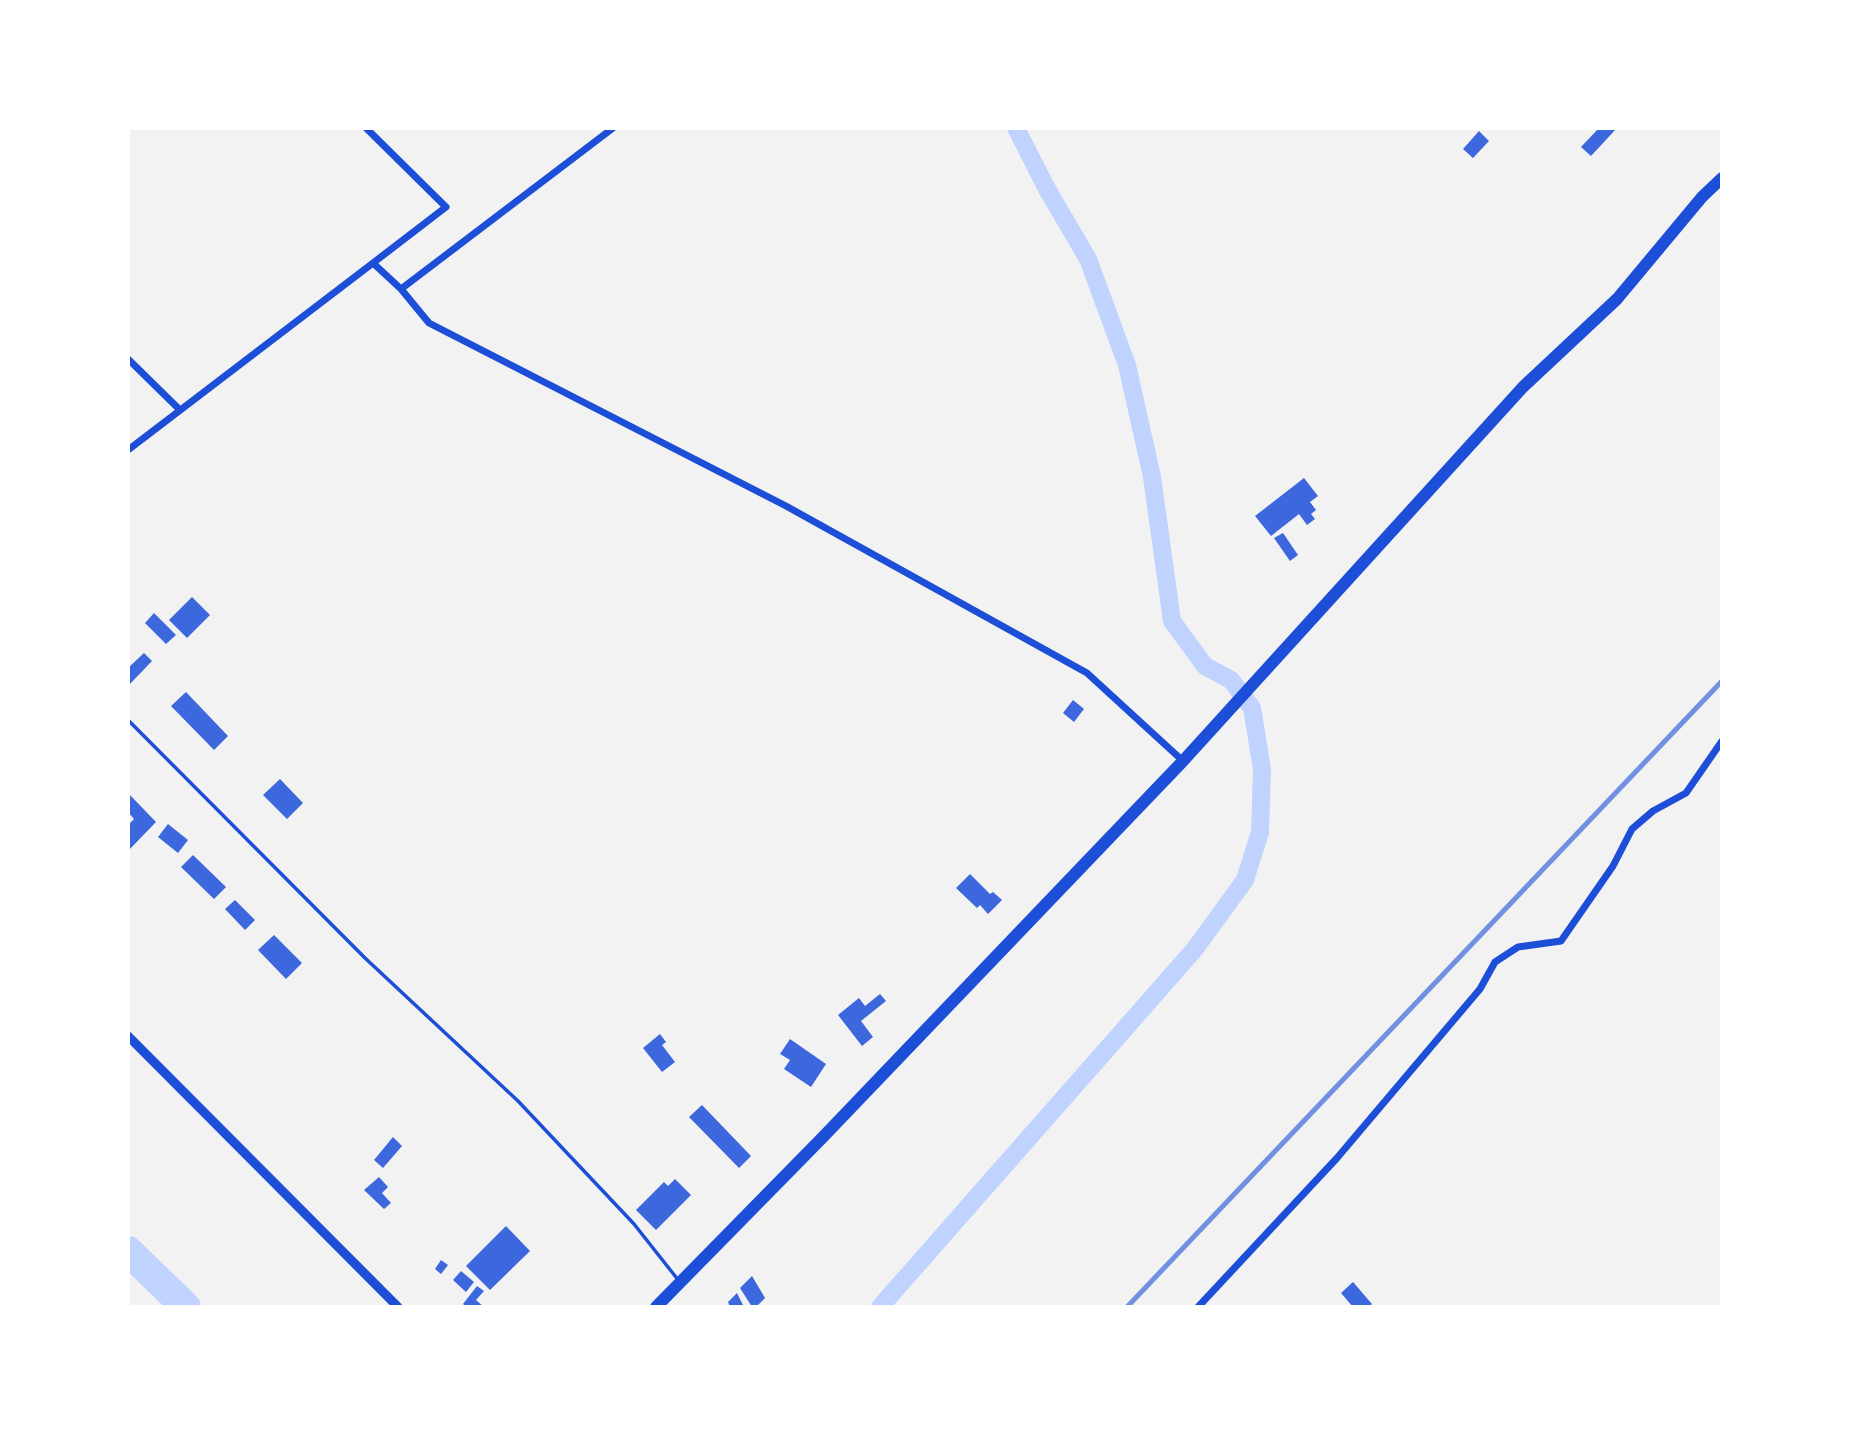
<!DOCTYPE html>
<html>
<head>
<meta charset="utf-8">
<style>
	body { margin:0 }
	#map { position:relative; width:1850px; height:1435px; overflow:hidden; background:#f2f2f2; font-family:"PT Serif",serif }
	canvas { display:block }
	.frame { position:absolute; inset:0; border:130px solid #fff; pointer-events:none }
</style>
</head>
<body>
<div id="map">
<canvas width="1850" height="1435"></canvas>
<div class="frame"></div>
</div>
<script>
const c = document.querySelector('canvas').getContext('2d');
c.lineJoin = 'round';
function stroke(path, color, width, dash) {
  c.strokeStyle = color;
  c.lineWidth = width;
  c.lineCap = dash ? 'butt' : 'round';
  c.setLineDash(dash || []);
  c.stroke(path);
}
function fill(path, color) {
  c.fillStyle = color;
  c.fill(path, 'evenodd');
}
const canal = new Path2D(`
	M880,1307L1194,950L1245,880L1260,832L1262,769L1252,708L1231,680L1205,666L1172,621L1152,477L1127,365L1088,259L1047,189L1016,128`);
const river = new Path2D(`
	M128,1251L186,1307`);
const building = new Path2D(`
	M1599,128H1617L1591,156L1581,147Z
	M1479,131L1489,141L1473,158L1463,149Z
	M1304,478L1318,496L1310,502L1316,510L1311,514L1315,519L1307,525L1299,514L1271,536L1255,516Z
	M1283,533L1298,555L1290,561L1274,538Z
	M192,597L210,615L187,638L169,620Z
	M154,613L176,635L166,644L145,623Z
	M144,653L152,661L128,686V668Z
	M186,692L228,736L214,750L171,706Z
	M1073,700L1084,709L1074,722L1063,713Z
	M280,779L303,803L287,819L263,795Z
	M128,793L156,822L128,851V825L134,819L128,812Z
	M168,824L188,840L178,853L158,837Z
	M193,855L226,887L214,899L181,867Z
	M970,874L990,894L993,892L1002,900L988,914L980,905L977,908L956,888Z
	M235,900L255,920L245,930L225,909Z
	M274,935L302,963L286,979L258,950Z
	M880,994L886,1001L861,1021L873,1037L862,1046L838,1015L859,998L865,1006Z
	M660,1034L666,1042L662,1045L675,1062L662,1072L643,1048Z
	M790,1039L826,1064L811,1087L784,1069L790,1060L780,1054Z
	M702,1105L751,1156L739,1168L689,1117Z
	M393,1137L402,1146L383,1168L374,1160Z
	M379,1177L388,1187L382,1193L391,1203L384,1209L364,1190Z
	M675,1179L691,1195L656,1230L636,1210L664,1182L668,1186Z
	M506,1226L530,1251L490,1290L466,1266Z
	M441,1260L448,1265L441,1274L435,1269Z
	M461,1271L474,1282L466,1292L453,1280Z
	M752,1276L765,1298L756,1307H752L740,1288Z
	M1353,1282L1372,1304L1368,1307H1353L1341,1293Z
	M477,1286L484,1291L476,1300L484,1307H467L463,1304Z
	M737,1293L744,1307H730L728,1302Z`);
const service = new Path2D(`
	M128,720L365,958L518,1101L634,1224L679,1281`);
const minor = new Path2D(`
	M366,128L446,207L373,263
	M401,289L613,128
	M128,359L180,410
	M128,450L373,263L401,289L429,323L786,506L1087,673L1183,761
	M1198,1307L1337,1158L1480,989L1495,962L1518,947L1561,941L1613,866L1632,829L1653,811L1686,793L1722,741`);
const tertiary = new Path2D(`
	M128,1036L398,1307`);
const trunk = new Path2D(`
	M656,1307L823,1137L1183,761L1523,387L1617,299L1702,197L1722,178`);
const rail = new Path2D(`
	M1127,1307L1722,681`);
stroke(canal, '#bfd3fe', 18);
stroke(river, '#bfd3fe', 30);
fill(building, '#3d67dc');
stroke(service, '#1d4ed8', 3.5);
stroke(minor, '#1d4ed8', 7);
stroke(tertiary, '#1d4ed8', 9);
stroke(trunk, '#1d4ed8', 12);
stroke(rail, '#7290e2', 5);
</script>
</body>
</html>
